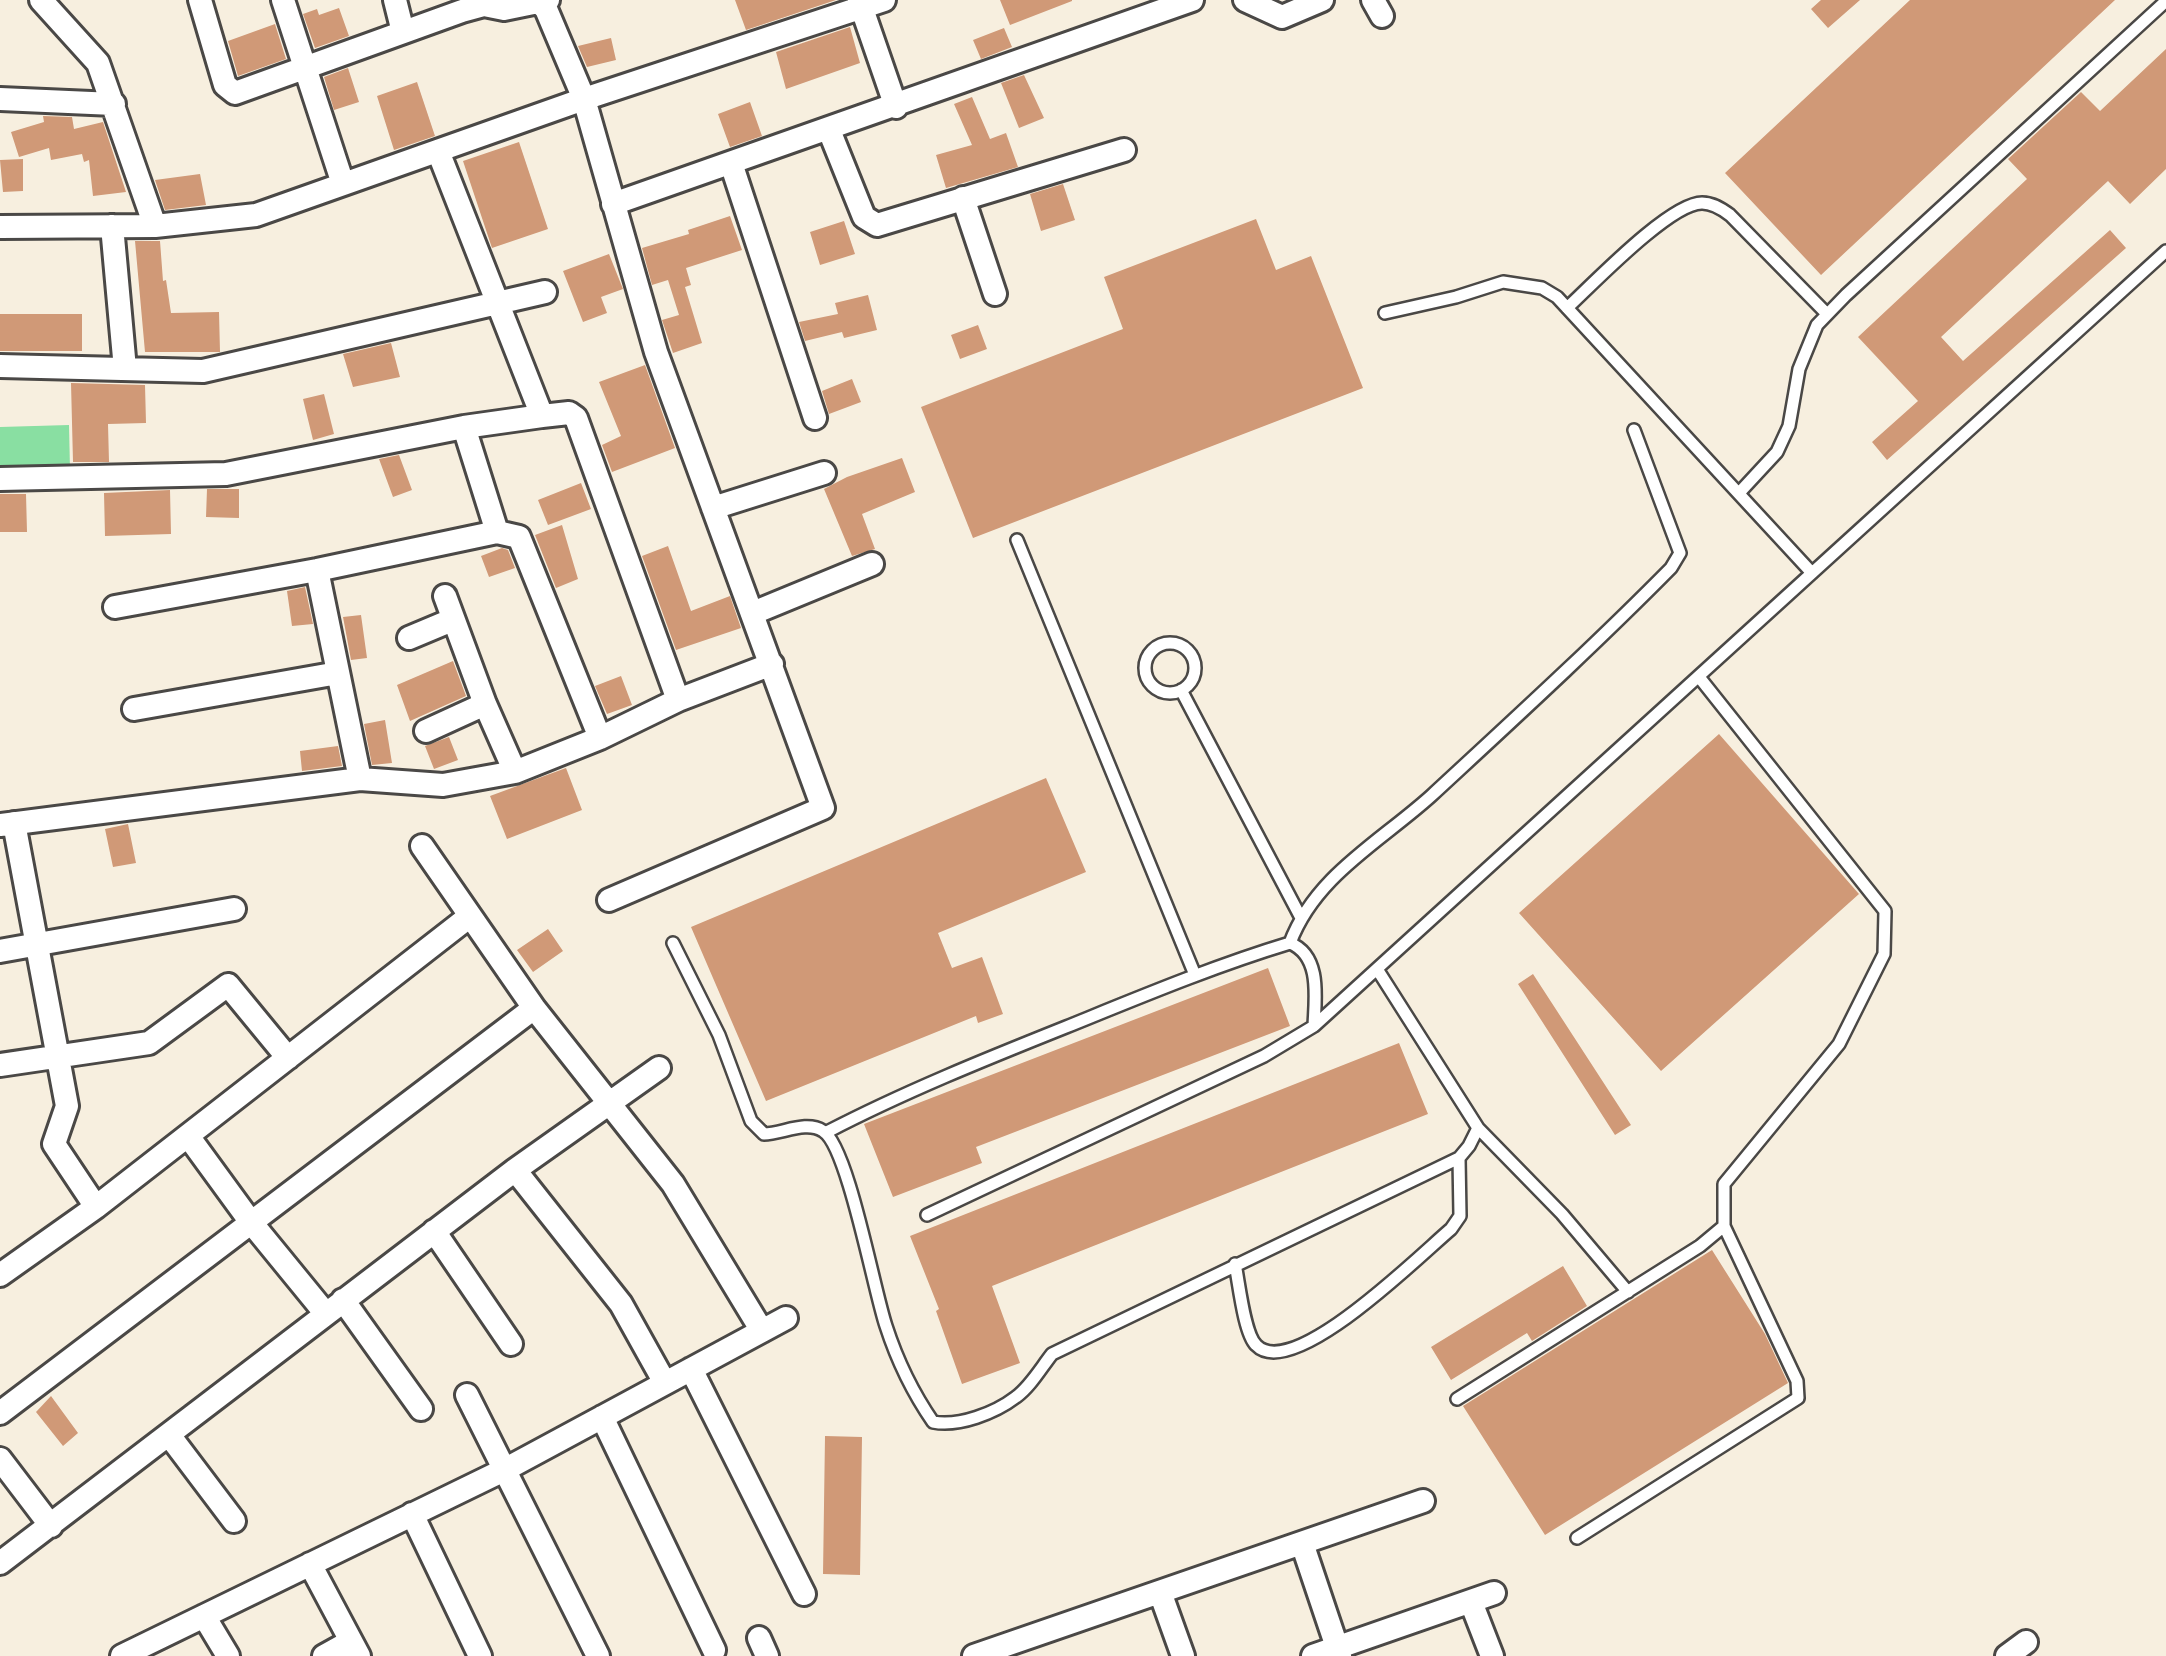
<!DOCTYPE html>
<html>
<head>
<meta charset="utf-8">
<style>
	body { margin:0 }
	canvas { display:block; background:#f7efdf }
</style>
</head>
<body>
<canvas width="2166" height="1656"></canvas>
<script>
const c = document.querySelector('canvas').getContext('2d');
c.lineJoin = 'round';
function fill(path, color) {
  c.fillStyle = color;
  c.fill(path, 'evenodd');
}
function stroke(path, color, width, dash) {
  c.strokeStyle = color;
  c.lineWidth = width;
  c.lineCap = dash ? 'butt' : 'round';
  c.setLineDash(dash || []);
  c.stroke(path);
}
const green = new Path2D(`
	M69,425L70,470L0,471V427Z`);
const building = new Path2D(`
	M735,0H836L746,30Z
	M1000,0H1072V1L1010,25Z
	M1821,0H1860L1828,28L1811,9Z
	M1910,0H2115L1821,275L1725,173Z
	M339,8L349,36L315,48L303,14L317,9L319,15Z
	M275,24L286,59L238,76L228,41Z
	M850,27L860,63L786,89L776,52Z
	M1004,28L1012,47L981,59L973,40Z
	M611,38L616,60L587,67L578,46Z
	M2166,49V169L2130,204L2108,181L1941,337L1963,361L2110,230L2126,248L1887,460L1872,442L1918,401L1858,337L2027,179L2008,159L2081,92L2100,111Z
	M348,68L359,102L334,110L324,77Z
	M1024,75L1044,118L1019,128L1001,83Z
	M417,82L435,136L394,150L377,96Z
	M972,97L990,139L1006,133L1018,167L946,188L936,155L972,145L954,104Z
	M750,102L762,136L730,147L718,114Z
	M43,116L72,117L74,129L103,122L126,192L93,196L89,160L84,162L82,154L51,160L49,148L19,157L11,132L44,122Z
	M519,142L548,229L492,248L463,161Z
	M23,159V191L3,192L0,160Z
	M200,174L206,205L165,210L155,180Z
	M1063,184L1075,220L1041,231L1030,194Z
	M730,216L742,250L686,268L691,285L685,287L702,343L673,353L662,320L679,315L668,280L652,285L642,248L689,234L688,230Z
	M1256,219L1276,270L1311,256L1363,388L973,538L921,407L1123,329L1104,277Z
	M844,221L855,254L820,265L810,232Z
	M135,241H160L163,281L166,280L171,313L219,312L220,352H145Z
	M609,254L623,289L601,297L607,313L583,322L563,271Z
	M868,295L877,330L844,338L842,332L805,341L799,322L838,314L835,303Z
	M0,314H82V351H0Z
	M978,325L987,349L960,359L951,335Z
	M391,343L400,377L353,387L343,354Z
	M645,365L675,448L612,472L602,445L621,436L599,382Z
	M852,379L861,402L829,414L822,391Z
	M71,383L145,385L146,423L108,424L109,462H73Z
	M324,394L334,434L313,440L303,399Z
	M399,455L412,490L393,497L379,459Z
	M902,458L915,492L862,514L875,549L852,556L824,489L847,477Z
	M581,483L591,509L548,525L538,500Z
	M207,489H239V518L206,517Z
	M170,490L171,534L105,536L104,493Z
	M0,494H26L27,532H0Z
	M562,525L578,579L556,588L535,535Z
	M668,546L691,611L730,596L741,628L676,650L642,556Z
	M502,548L508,550L515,568L489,577L481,556Z
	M305,587L313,624L292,626L287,591Z
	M361,615L367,658L351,660L343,617Z
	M453,661L466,696L410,721L397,685Z
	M621,676L632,705L607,714L595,686Z
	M385,720L392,763L372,765L364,724Z
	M1719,734L1859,894L1661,1071L1519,913Z
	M449,737L458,760L434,769L425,746Z
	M338,746L342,766L302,771L300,751Z
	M566,768L582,810L507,839L490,796Z
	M1046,778L1086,872L938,933L952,968L982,957L1003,1014L978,1023L976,1016L766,1101L691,927Z
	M128,824L136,863L113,867L105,829Z
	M548,929L563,951L533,972L517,950Z
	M1268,968L1290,1026L976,1147L982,1163L893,1197L864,1124Z
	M1533,974L1631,1125L1615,1135L1518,984Z
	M1399,1043L1428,1114L992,1286L1020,1363L962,1384L936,1311L939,1309L910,1236Z
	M1712,1250L1765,1334L1788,1383L1545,1535L1463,1406Z
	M1563,1266L1587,1306L1532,1341L1527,1333L1451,1380L1431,1347Z
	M51,1396L78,1433L63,1446L36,1412Z
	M825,1436L862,1437L860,1575L823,1574Z`);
const lane = new Path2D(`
	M1567,308C1593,284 1670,203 1702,203C1713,203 1722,209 1730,215L1827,314
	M1385,313L1456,297L1503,282L1542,288L1557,297L1812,573
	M1739,493L1777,452L1789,426L1799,369L1817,325L1846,295L2166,1
	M1017,540L1195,975
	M1145 668a25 25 0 1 1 50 0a25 25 0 1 1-50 0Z
	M1181,690L1300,916
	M673,943L719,1035L751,1121L764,1134C782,1134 806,1120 823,1131C848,1146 874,1291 886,1326C897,1360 913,1393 933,1422C959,1427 995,1413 1016,1397C1030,1387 1041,1368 1052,1354L1459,1158L1469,1146L1478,1128
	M1290,943C1315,876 1380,842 1431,796C1512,721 1593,647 1671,568L1680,553L1634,430
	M1377,969L1478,1128L1562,1214L1628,1292
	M827,1132C904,1092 986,1059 1066,1027C1140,997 1214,966 1290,943C1322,956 1315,999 1314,1026
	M927,1215L1264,1056L1314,1026L2166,251
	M1235,1264C1239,1283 1244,1333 1256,1345C1292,1383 1420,1255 1451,1229L1460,1216L1459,1158
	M1457,1399L1700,1246L1724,1226V1184L1839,1044L1884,954L1885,911L1699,677
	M1577,1538L1798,1398L1797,1381L1724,1226`);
const street = new Path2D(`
	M41,0L98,63L155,226
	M200,0L225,85L235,93L462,11L484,5L504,9L548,0
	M283,0L343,184
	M395,0L403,32
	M537,0L546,9L584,99L656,352L823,808L609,900
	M859,0L896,107
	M1245,0L1282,17L1322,0
	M1373,0L1382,16
	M0,99L114,104
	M829,130L864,217L877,225L1124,150
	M438,151L542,416L569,413L576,418L678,700
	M731,163L815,418
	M963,198L995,294
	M613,204L1192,0
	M112,226L125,369
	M0,227L155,226L256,215L584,99L884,0
	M0,366L203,371L545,292
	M464,427L497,532
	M0,479L226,474L464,427L542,416
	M713,508L824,473
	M317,570L360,779
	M445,596L485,704L515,772
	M115,607L317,570L497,532L519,537L600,738
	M753,613L872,564
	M409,638L452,620
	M134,709L338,673
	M426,731L485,704
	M14,823L67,1106L54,1144L96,1207
	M0,825L360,779L443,785L515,772L600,738L678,700L772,664
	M422,846L534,1008L673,1184L762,1331
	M0,951L234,909
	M0,1065L149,1043L228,985L288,1058
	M188,1136L250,1221L326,1314
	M515,1170L621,1304L665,1383
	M434,1231L511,1344
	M0,1275L96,1207L470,916
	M343,1300L421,1409
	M691,1369L804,1594
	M467,1395L598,1656
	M0,1413L534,1008
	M602,1417L714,1650
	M169,1435L234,1521
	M0,1459L51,1526
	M412,1514L480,1656
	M1302,1543L1340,1656
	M0,1563L515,1170L659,1068
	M310,1564L359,1656
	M1160,1592L1183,1656
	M1471,1602L1492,1656
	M204,1616L228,1656
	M759,1638L767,1656
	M122,1656L506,1469L786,1318
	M324,1656L351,1641
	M974,1656L1423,1501
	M1313,1656L1494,1593
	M2007,1656L2026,1642`);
fill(green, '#89dfa2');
fill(building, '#d09977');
stroke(lane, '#4a4846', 16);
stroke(street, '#4a4846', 28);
stroke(lane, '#fff', 11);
stroke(street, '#fff', 22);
</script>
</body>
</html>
